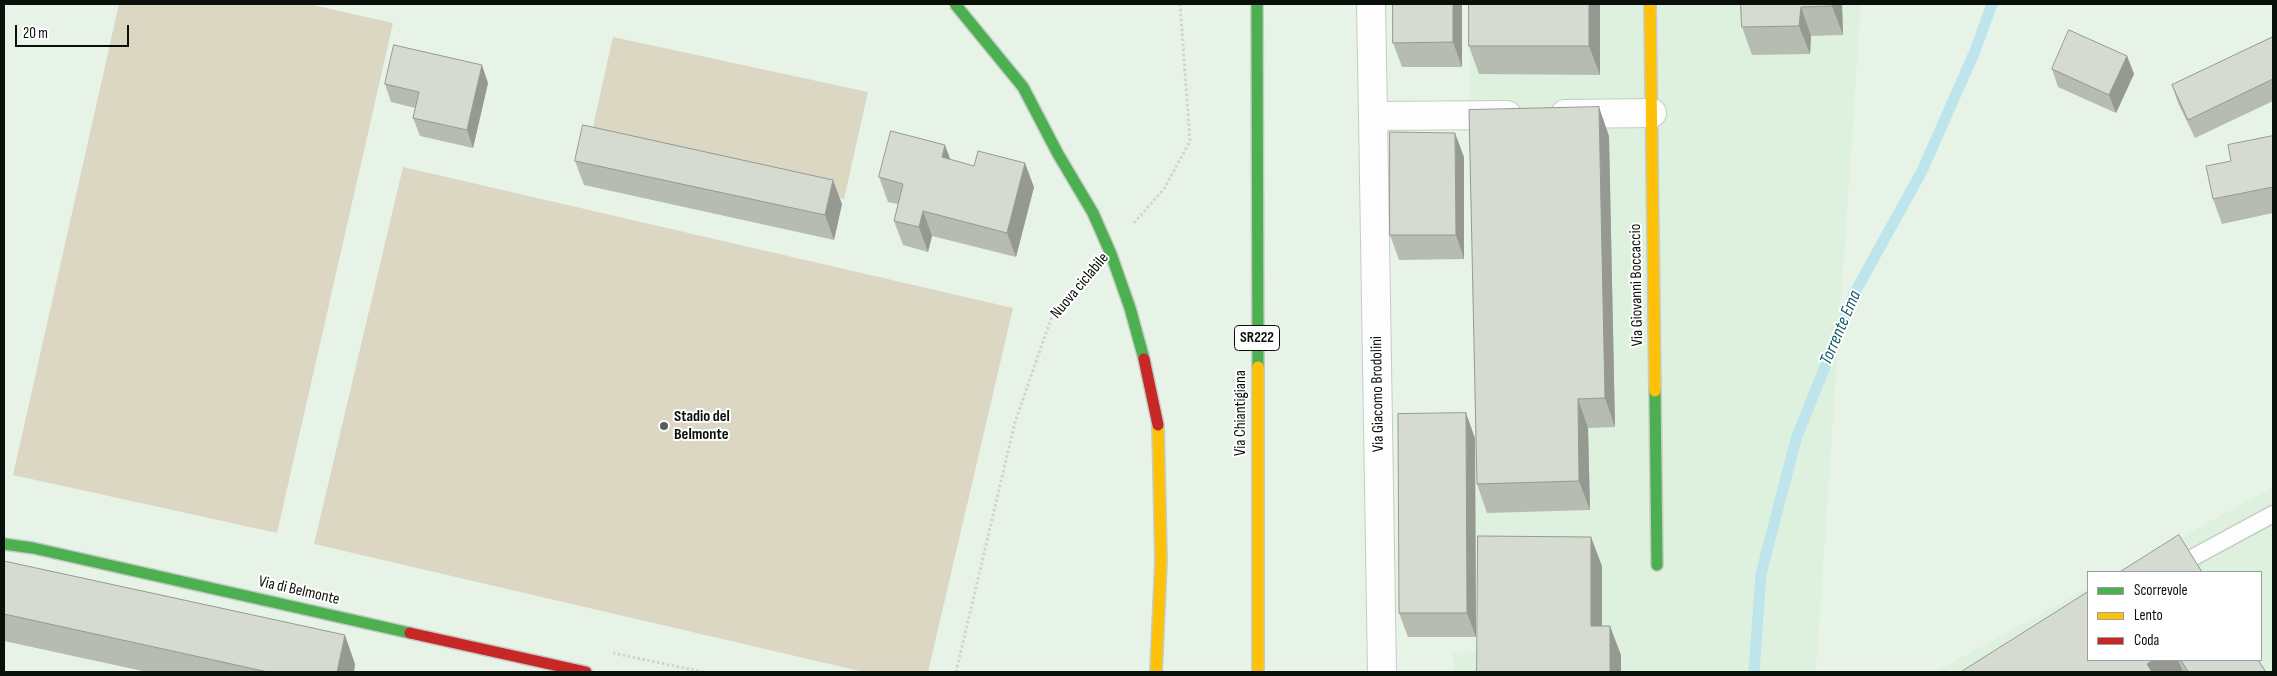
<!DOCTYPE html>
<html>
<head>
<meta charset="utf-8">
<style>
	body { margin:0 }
	#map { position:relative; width:2277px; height:676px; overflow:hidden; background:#e8f3e8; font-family:"Sofia Sans Condensed",sans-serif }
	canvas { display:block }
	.frame { position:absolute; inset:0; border:5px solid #091009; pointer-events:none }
	.legend { position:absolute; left:2087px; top:571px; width:175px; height:90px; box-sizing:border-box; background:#fff; border:1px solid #9d9f9d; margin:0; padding:6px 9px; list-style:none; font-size:15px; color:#091009 }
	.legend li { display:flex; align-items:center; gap:10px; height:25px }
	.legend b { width:25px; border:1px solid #9d9f9d }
	.scale { position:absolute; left:15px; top:25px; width:114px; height:22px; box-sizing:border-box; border:2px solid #091009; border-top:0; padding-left:6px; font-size:15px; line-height:18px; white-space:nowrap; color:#091009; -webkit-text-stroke:4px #fff; paint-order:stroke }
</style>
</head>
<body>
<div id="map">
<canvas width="2277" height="676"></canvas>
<div class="frame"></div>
<ul class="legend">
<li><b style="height:6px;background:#4caf50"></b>Scorrevole</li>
<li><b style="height:6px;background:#ffc107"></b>Lento</li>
<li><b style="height:6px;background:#c62828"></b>Coda</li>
</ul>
<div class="scale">20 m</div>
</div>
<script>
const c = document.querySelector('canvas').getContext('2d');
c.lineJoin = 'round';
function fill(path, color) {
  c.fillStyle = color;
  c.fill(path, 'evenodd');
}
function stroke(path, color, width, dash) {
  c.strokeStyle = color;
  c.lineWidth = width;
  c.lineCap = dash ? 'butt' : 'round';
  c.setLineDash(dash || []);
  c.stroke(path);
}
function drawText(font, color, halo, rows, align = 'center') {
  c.font = font + ' "Sofia Sans Condensed",sans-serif';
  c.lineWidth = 4;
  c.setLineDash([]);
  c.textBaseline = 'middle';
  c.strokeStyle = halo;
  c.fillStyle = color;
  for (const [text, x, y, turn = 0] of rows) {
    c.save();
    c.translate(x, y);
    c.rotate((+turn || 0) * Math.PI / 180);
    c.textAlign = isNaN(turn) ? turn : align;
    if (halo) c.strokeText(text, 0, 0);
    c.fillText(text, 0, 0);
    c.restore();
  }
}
const built = new Path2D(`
	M1469,4H1861L1816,672H1453V653L1478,652Z
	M2273,487V672H1935L2088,588V660H2261V572H2118Z`);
const green = new Path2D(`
	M119,4H308L393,23L277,533L13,475Z
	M613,37L868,92L844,199L589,144Z
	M403,167L1013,308L928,672H864L314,544Z`);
const stream = new Path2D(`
	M1754,672L1761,574L1796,439L1854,294L1922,171L1975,51L1992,4`);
const path = new Path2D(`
	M1134,223L1164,189L1190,141L1180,4
	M613,653L703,672
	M956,672L1015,422L1052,316L1085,279`);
const lane = new Path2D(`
	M2166,572L2273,514`);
const street = new Path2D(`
	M1371,4L1373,116L1507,115
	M1565,114L1652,113
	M1373,116L1382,672`);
const fast = new Path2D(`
	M1257,4L1258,367
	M1655,391L1657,565
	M4,544L33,548L410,633`);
const slow = new Path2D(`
	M1650,4L1655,391
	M1258,367V672
	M1156,672L1161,561L1158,425`);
const jam = new Path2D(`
	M410,633L586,672`);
const fastBridge = new Path2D(`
	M955,4L1023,87L1058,154L1093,213L1111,254L1130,308L1144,359`);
const jamBridge = new Path2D(`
	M1144,359L1158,425`);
const wall = new Path2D(`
	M1462,4V67H1402L1393,43Z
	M1600,4V75L1479,74L1469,46Z
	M1741,4H1842L1843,35L1811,36L1810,54L1752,55L1742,27Z
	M2273,37V101L2195,138L2178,103L2172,85Z
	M2127,56L2134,74L2116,113L2058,87L2052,69Z
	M488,83L473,148L420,136L413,118L415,108L391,102L385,84Z
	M1609,136L1615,427L1588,428L1590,510L1487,513L1477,484Z
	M2273,136V213L2222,224L2213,199L2231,161Z
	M1464,157V259L1399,260L1390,235Z
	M950,160L1034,187L1016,257L932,236L928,252L903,245L894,221L898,204L888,202L879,177Z
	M575,161L842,204L834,240L584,185Z
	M1475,438L1476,637H1408L1399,613Z
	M4,561L355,664L354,672H147L4,641Z
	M2088,660H2258L2266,672H1961Z`);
const shadedWall = new Path2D(`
	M1453,4H1462V67L1453,42Z
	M1589,4H1600V75L1589,46Z
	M1832,4H1842L1843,35L1832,6Z
	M1801,7L1811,36L1810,54L1799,26Z
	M2127,56L2134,74L2116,113L2109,95Z
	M482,65L488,83L473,148L467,130Z
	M1599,107L1609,136L1615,427L1605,398Z
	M1455,133L1464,157V259L1456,235Z
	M945,145L954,169L942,157Z
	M1025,163L1034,187L1016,257L1007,233Z
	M833,180L842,204L834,240L825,215Z
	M923,211L932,236L928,252L919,227Z
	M1578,399L1588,428L1590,510L1579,481Z
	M1466,413L1475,438L1476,637L1467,613Z
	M1591,537L1602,566V655L1591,626Z
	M1610,626L1621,655V672H1610Z
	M345,635L355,664L354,672H337Z
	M2153,660H2178L2183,672H2150L2147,664Z`);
const building = new Path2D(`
	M1393,4H1453V42L1393,43Z
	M1469,4H1589V46H1469Z
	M1741,4H1832V6L1801,7L1799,26L1742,27Z
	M2069,30L2127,56L2109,95L2052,69Z
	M2273,37V79L2188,120L2172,85Z
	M394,45L482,65L467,130L413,118L419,92L385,84Z
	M1599,107L1605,398L1578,399L1579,481L1477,484L1469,110Z
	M583,125L833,180L825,215L575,161Z
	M891,131L945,145L942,157L974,166L978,151L1025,163L1007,233L923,211L919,227L894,221L903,184L879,177Z
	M1390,132L1455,133L1456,235H1390Z
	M2273,136V187L2213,199L2206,166L2231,161L2228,145Z
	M1466,413L1467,613H1399L1398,414Z
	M2179,535L2202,572H2120Z
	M1478,536L1591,537V626H1610V672H1477Z
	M4,561L345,635L337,672H268L4,614Z
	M2088,592V660H2153L2147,664L2152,672H1961Z
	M2181,660H2258L2266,672H2189Z`);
const markers = [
	[664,426,5,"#575f57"]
];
const shields = [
	[1257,338,45]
];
const shieldNames = [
	["SR222",1257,338]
];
const streetNames = [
	["Via Giovanni Boccaccio",1637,285,-91],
	["Nuova ciclabile",1080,286,-50],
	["Via Giacomo Brodolini",1378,394,-91],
	["Via Chiantigiana",1241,413,-90],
	["Via di Belmonte",299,591,13]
];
const poiNames = [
	["Stadio del",674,417],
	["Belmonte",674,435]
];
const waterNames = [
	["Torrente Ema",1841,328,-67]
];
fill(built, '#def1de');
fill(green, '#dcd7c3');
stroke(stream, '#bee5ec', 11);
stroke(lane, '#c4cdc4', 19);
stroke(street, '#c4cdc4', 30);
stroke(fast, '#c4cdc4', 14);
stroke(slow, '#c4cdc4', 14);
stroke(jam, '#c4cdc4', 14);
stroke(path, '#d1d4d1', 3, [2.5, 2.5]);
stroke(lane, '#fcfdfc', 16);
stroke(street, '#fcfdfc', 28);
stroke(fast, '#4caf50', 11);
stroke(slow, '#ffc107', 11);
stroke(jam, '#c62828', 11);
stroke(fastBridge, '#c4cdc4', 14, []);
stroke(jamBridge, '#c4cdc4', 14, []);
stroke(fastBridge, '#4caf50', 11);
stroke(jamBridge, '#c62828', 11);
fill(wall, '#b7bcb3');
fill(shadedWall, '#959992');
fill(building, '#d5dbd0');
stroke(building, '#959992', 1);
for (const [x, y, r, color] of markers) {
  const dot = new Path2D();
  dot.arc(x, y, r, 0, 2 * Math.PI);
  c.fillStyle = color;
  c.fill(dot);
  stroke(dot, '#fff', 2);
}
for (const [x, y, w] of shields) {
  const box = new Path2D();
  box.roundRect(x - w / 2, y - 12.5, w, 25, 4);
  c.fillStyle = '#fff';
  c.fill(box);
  stroke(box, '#091009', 1);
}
drawText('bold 15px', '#091009', null, shieldNames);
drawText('16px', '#091009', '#fff', streetNames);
drawText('bold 16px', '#091009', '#fff', poiNames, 'left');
drawText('italic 18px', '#165a69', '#fff', waterNames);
</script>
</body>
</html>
